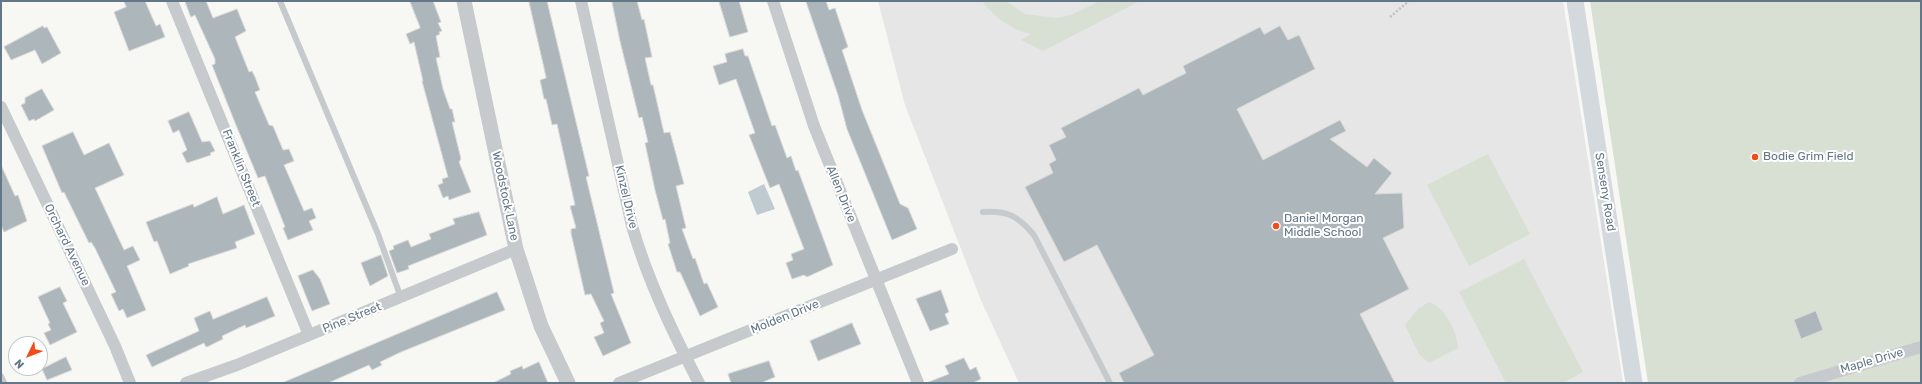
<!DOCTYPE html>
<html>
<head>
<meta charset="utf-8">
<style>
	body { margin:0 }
	#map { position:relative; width:1922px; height:384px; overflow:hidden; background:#f7f7f4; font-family:Rubik,sans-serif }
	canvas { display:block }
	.frame { position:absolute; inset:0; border:2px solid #637787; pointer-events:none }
	.north { position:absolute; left:8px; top:336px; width:40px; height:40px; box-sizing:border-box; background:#fff; border:1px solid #c1c9cf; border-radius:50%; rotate:227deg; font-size:11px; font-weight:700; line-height:16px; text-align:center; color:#637787 }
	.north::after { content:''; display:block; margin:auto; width:14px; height:18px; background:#f24d19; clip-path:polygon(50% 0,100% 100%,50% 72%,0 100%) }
</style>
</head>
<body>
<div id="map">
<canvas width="1922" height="384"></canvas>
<div class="frame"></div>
<div class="north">N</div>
</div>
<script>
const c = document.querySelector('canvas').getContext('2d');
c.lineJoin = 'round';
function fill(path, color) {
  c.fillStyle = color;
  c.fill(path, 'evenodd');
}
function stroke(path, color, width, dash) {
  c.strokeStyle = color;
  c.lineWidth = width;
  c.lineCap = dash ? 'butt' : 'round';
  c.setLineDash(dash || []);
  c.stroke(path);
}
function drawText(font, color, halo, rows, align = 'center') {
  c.font = font + ' Rubik,sans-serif';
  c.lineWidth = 4;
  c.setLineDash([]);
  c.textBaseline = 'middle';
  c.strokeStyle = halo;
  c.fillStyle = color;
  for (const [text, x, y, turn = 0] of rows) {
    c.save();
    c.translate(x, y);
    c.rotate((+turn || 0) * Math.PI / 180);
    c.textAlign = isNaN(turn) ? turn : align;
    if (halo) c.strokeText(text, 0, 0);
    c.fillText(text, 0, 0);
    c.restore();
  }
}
const built = new Path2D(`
	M878,1H1563L1623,383H1019L980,298L905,105Z`);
const green = new Path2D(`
	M982,1H1006L1025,14L1056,18L1071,15L1100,1H1140L1043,51L1021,40L1031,34C1010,29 995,18 982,1Z
	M1590,1H1921V383H1648Z
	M1488,154L1530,234L1469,266L1427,185Z
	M1524,259L1583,372L1563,383H1506L1459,292Z
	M1429,302C1444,306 1458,333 1458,348L1429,363L1419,354L1405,325L1419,308Z`);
const water = new Path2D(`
	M764,184L775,209L757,215L748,192Z`);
const building = new Path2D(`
	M124,1H145L156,26L160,24L165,37L129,51L114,12L126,7Z
	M185,1H206L213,18L237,9L246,31L235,37L249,72L252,71L255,77L260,90L255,92L269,125L273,126L283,150L289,149L294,161L284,165L304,211L312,208L316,218L309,221L313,230L288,240L283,228L285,227L265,176L258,178L236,125L212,65L215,64V59L195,15L191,17Z
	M410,1H433L441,22L438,23L442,31L439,32L440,34L436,36L440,57L436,58L443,89L450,109H452L455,122H452L461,159L459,162L471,192L449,200L448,196L443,198L438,185L443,183L442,179L448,177L422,81H423L414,42L410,44L406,34L420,28Z
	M529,1H547L589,176L586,177L614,293L611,294L631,343L603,356L594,337L604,333L600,323L604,321L591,294L585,295L571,233V229L576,228L570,206L575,205L557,124L552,125L546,99H544L540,80L546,78Z
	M612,1H637L642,20L644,19L652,57L645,58L651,85H653L664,133L670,132L684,184L676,186L686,228L682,229L693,259L695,258L704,284L707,283L718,307L700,316L680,272H677L668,244L670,243L665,219L663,220L655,190L645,143L648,142L642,117L639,118L620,41Z
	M719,1H739L748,32L730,37Z
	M806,1H826L829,10L835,8L848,47L842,50L862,110L900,204L908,208L917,229L892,240L847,129L838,95Z
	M43,26L44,28L47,27L61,53L42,64L35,50L11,60L4,47Z
	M1280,26L1288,40L1299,35L1315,69L1237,109L1263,160L1340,120L1346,131L1330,139L1367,167L1374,158L1392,173L1375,194L1402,193L1404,228L1383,238L1409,289L1360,314L1395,383H1124L1119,373L1154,355L1097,245L1064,262L1025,187L1053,173L1049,164L1056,160L1049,145L1066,137L1061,128L1139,88L1143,95L1186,73L1183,66L1260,27L1264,34Z
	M743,49L745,56H748L772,126L775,125L787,158L791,156L796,171L798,170L833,265L807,277L804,275L792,279L786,263L793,260L791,254L804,249L779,184L770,188L749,135L755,133L736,79L719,85L713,66L727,62L725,54Z
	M42,89L54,110L35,121L34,119L29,121L21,105L25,103V98Z
	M189,112L202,142L210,141L215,151L210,153L211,155L187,163L182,153L187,150L179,130L173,133L168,121Z
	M73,132L84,155L109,143L124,175L95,188L124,250L133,246L140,260L127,266L146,310L127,318L123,309L119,311L111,294L116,292L95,248L91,242L89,243L64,192L62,193L42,146Z
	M1,165L15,196L18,195L27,221L4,232L1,225Z
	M217,197L223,214L244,205L255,234L235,242L237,248L188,264L189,266L170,274L157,241L154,242L146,222L193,204L194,207Z
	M479,212L487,235L418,262L408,266L409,269L397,273L389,251L394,249L393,246L408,240L411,247L431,239L429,234L455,224L453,219Z
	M381,255L388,276L370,286L361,263Z
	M313,270L320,279L330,304L312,311L298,276Z
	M60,287L67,301L63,303L77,332L50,345L44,333L51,330L48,324L50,323L38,297Z
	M941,290L949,312L945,314L949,324L930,331L916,299Z
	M497,292L505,310L401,352L380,362L382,365L372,370L369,365L328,383H282Z
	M267,297L275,316L246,328L245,325L222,336L223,339L209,346L206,347L204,343L152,367L146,355L199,331L194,318L210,311L213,319Z
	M1816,311L1823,330L1801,339L1794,320Z
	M852,323L861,344L818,361L810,341Z
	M66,357L72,370L47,380L42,369Z
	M964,358L970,370L976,367L981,379L973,383H926L949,374L945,366Z
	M769,361L775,377L761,383H731L728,374Z
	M539,362L548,383H493L511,374L510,371L522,366L523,369Z`);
const path = new Path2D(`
	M1390,17L1409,1`);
const service = new Path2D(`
	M280,1L378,234L401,298
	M983,212C1007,210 1018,216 1034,235L1110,383
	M1,376L4,383`);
const minor = new Path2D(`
	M172,1L309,335
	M581,1L632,226C648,281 673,333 699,383
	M773,1L814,126L918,383
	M1,107L115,346L130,383
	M186,383L237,365L516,249
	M619,383L952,249
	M1800,383L1921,347`);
const tertiary = new Path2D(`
	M464,1L516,249L541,326L568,383`);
const secondary = new Path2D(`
	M1575,1L1634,383`);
const markers = [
	[1755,157,4,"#f24d19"],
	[1276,226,4,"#f24d19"]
];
const poiNames = [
	["Bodie Grim Field",1763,157],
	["Daniel Morgan",1284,219],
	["Middle School",1284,233]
];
const streetNames = [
	["Franklin Street",241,168,68],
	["Senseny Road",1605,192,81],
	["Allen Drive",841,194,68],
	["Woodstock Lane",505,196,78],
	["Kinzel Drive",626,197,77],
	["Orchard Avenue",67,245,64],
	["Molden Drive",785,317,-22],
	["Pine Street",352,318,-22],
	["Maple Drive",1872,361,-16]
];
fill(built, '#e5e6e5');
fill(green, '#d8e0d4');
fill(water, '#bfcbd0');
fill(building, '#adb6bb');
stroke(building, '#d9d9d6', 1);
stroke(path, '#bfc2c4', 2.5, [2, 2]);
stroke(service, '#c6cacd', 6);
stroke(minor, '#c6cacd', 12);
stroke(tertiary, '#c6cacd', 15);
stroke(secondary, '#d4d9dd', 17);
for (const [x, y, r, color] of markers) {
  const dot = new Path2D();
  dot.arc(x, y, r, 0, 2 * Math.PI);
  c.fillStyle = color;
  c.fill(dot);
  stroke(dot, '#fff', 1.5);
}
drawText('12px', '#637787', '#fff', poiNames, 'left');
drawText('12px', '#637787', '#fff', streetNames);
</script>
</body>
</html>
